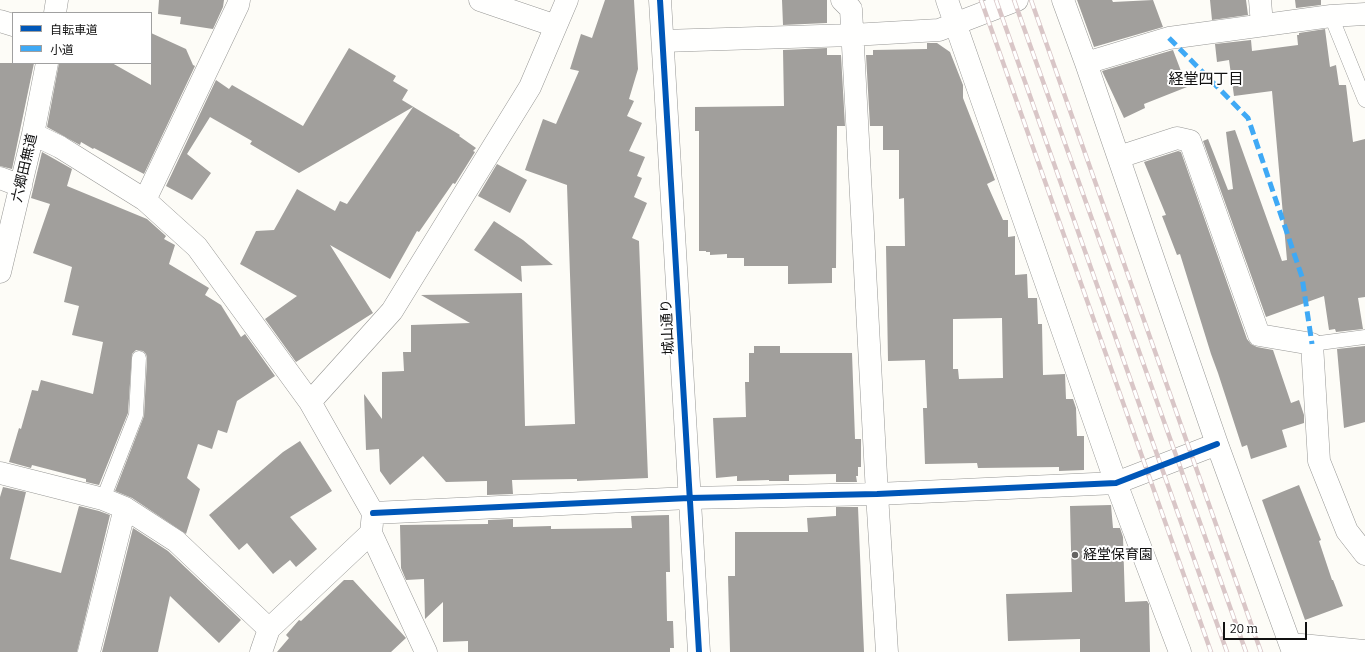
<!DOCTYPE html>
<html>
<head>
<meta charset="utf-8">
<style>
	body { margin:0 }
	#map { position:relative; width:1365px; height:652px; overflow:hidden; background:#fdfcf7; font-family:Bitter,"Noto Sans JP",serif }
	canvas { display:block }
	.legend { position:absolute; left:12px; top:12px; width:140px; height:52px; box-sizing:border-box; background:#fff; border:1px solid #a0a0a0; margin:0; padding:5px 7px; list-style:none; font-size:12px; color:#111 }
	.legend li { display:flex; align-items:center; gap:8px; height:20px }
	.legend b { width:20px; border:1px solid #a0a0a0 }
	.scale { position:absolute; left:1223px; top:622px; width:84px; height:18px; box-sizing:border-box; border:2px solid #111; border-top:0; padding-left:5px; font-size:12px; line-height:14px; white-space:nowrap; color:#111; -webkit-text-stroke:3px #fff; paint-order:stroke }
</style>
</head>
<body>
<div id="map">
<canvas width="1365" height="652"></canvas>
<ul class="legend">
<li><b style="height:5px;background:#0057b8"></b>自転車道</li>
<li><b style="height:5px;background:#3fa9f5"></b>小道</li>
</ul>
<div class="scale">20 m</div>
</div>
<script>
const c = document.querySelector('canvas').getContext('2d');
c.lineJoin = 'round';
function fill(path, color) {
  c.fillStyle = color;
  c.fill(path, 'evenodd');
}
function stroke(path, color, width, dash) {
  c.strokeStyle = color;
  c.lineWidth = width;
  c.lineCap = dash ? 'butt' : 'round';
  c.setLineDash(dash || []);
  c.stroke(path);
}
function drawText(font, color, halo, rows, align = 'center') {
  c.font = font + ' Bitter,"Noto Sans JP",serif';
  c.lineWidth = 4;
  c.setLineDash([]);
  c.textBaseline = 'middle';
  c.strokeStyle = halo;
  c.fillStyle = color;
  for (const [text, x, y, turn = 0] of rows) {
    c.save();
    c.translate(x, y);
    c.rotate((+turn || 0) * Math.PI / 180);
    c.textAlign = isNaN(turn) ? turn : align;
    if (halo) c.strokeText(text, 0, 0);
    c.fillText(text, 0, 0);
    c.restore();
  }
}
const building = new Path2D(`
	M159,0H224L223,7L213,29L180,24L181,17L158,14Z
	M605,0H634L638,69L629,99L634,101L627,116L642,123L629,151L645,157L637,176L642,178L634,197L647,203L632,238L639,241L648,478L577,481V479L512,480L513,494L487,495V481L446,482L423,456L390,485L380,471L379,449L366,450L364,394L382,419V372L404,371L403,352H411V325L470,323L421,295L522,293L525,426L575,424L567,185L525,170L543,119L556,124L579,71L570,69L581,34L592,38Z
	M782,0H827V23L783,25Z
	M1077,0H1112L1113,2L1153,0L1163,27L1094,47Z
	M1210,0H1246L1248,15L1212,20Z
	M1295,0H1321V5L1296,8Z
	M1325,29L1330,67L1336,65L1339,85H1346L1353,142L1365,139V297L1358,298L1363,329L1336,332L1335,329L1329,330L1324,296L1266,317L1203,141L1208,139L1228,190L1233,189L1226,132L1235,130L1282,261L1287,260L1272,91L1234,96L1229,60L1217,62L1215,44L1251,40L1252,51L1298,45L1297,35H1299V33Z
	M151,33L186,49L193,65L195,66L144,174L94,148L93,149L81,142L80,145L47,127L59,63H112L151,85Z
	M927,43H937L950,52L963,85V98L995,180L987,184L1003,220H1008V237L1015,236V275L1027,274L1028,298H1037L1038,324H1042L1043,375L1065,374L1066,399H1073L1076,408L1077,436H1084V470L1059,471V467L978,468L977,463L925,464L923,408H927L925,360L888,361L886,246H905L904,198L899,199V150H883V126H870L866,55H873V50L927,49ZM1002,318L1003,378L959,379L958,369H953V319Z
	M349,48L396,76L393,81L408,90L402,100L460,135L459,136L476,148L473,151L475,152L455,184L453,183L419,232L417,231L390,279L330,245L373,313L296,362L265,319L297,296L240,264L256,231L274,230L297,189L335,211L340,201L347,204L413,107L299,173L250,144L252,141L210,117L187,154L211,173L192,200L166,186L216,80L229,89L232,85L303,126Z
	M827,48V55H841L845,126H837L836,268H832V283L788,284V266H744V258H727V254L710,255V252H706V251H699V131H695V107L784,106L783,50Z
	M1173,50L1187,87L1144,104L1145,108L1124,118L1102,71Z
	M0,63H34L12,169L0,166Z
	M1178,151L1181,152L1247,339L1251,344L1257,347L1273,350L1291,403L1299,400L1304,415V423L1282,430L1287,447L1251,459L1247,445L1242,447L1218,373L1211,354L1180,254L1177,255L1162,216L1166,215L1144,162Z
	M42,152L72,169L67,186L147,219L166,236L164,239L175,245L169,264L209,288L205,295L221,305L241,337L245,334L275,376L237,401L227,433L218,430L212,449L198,444L187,478L200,489L186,534L132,498L115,491L144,416L147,358L146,354L143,351L136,350L132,354L128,413L99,485L86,482V479L32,465L31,468L9,462L19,428L21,429L32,390L38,391L41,380L93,394L103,342L72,335L79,306L64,302L72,267L33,253L50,204L31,198Z
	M497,164L527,180L510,213L478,196Z
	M494,221L523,240L553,265L521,266L522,282L474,250Z
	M754,346H780V353H852L855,439H861V467H858V476H856L857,482H836V474L789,475V481H769V480L737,481V476L716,478L713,418L746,417L745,382H749V353H754Z
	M1365,346V422L1344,428L1337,349Z
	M300,441L332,491L290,517L317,549L296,567L290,560L273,574L247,543L239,550L209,515L283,452Z
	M1299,485L1321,540L1319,541L1332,580H1333L1343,606L1305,620L1262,500Z
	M3,487L26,492L10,559L61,573L79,506L99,511L110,515L77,652H0V497Z
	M1111,505L1113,528H1120L1123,537L1125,602L1147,601L1149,604L1150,652H1080V639L1008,641L1006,594L1072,592L1070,506Z
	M836,507H858L864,652H730L728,576H735V532H808L807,518L836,516Z
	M669,515L670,572H666L667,621H673L674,648H670V652H468V641L443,642V602L425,619L424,579L406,580L401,568L400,525L488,524V520L513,519V527L551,526V529L632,528L631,516Z
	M133,528L168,551L241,620L219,643L170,596L158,652H102Z
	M344,580H353L406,638L391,652H277L289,638L286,635L299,620L301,621Z`);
const service = new Path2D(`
	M1331,16L1365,100
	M1312,344L1365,337
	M103,499L136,415L139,358`);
const minor = new Path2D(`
	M480,0L556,26
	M842,0L851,9L877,494L887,652
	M947,0L1116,483L1180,652
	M1063,0L1086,63L1217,444L1293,652
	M1260,0L1262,25
	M55,13L57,0
	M0,21L13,25
	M663,41L852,35L939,30L1017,0
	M1086,63L1169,38L1331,16L1365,14
	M33,134L60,147L145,200L197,247L310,402L373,513L371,533L426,652
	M1119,157L1177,138L1190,141L1259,335L1312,344L1319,461L1347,531L1365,554
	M0,178L21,186
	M145,200L238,5L239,0
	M0,272L33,134L47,63
	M310,402L392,311L530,87L567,0
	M0,473L103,499L125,508L176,541L269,629
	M373,513L689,498L877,494L1116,483L1217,444
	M1291,644L1365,651
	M89,652L125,508
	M261,652L269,629L371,533`);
const tertiary = new Path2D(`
	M660,0L699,652`);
const rail = new Path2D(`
	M981,0L1211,652
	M996,0L1227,652
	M1014,0L1246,652
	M1031,0L1261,652`);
const quiet = new Path2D(`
	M1169,38L1248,118L1302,277L1312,344`);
const cycleway = new Path2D(`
	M660,0L699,652
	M373,513L689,498L877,494L1116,483L1217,444`);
const markers = [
	[1075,555,4,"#646362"]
];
const streetNames = [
	["六郷田無道",25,168,-77],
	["城山通り",668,327,-93]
];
const poiNames = [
	["経堂保育園",1083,555]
];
const neighbourhoodNames = [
	["経堂四丁目",1206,80]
];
fill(building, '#a19f9c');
stroke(service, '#979795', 15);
stroke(minor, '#979795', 23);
stroke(tertiary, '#979795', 23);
stroke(service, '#fffffe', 14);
stroke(minor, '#fffffe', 22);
stroke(tertiary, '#fffffe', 22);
stroke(rail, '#d9c6c7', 4.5);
stroke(rail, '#fff', 3, [9]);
stroke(quiet, '#3fa9f5', 5, [10, 5]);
stroke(cycleway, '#0057b8', 6);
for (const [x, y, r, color] of markers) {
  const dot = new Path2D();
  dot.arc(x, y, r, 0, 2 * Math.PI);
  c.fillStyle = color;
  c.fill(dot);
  stroke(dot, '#fff', 1.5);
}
drawText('14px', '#111', '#fff', streetNames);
drawText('14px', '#111', '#fff', poiNames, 'left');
drawText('15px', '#111', '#fff', neighbourhoodNames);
</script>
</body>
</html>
